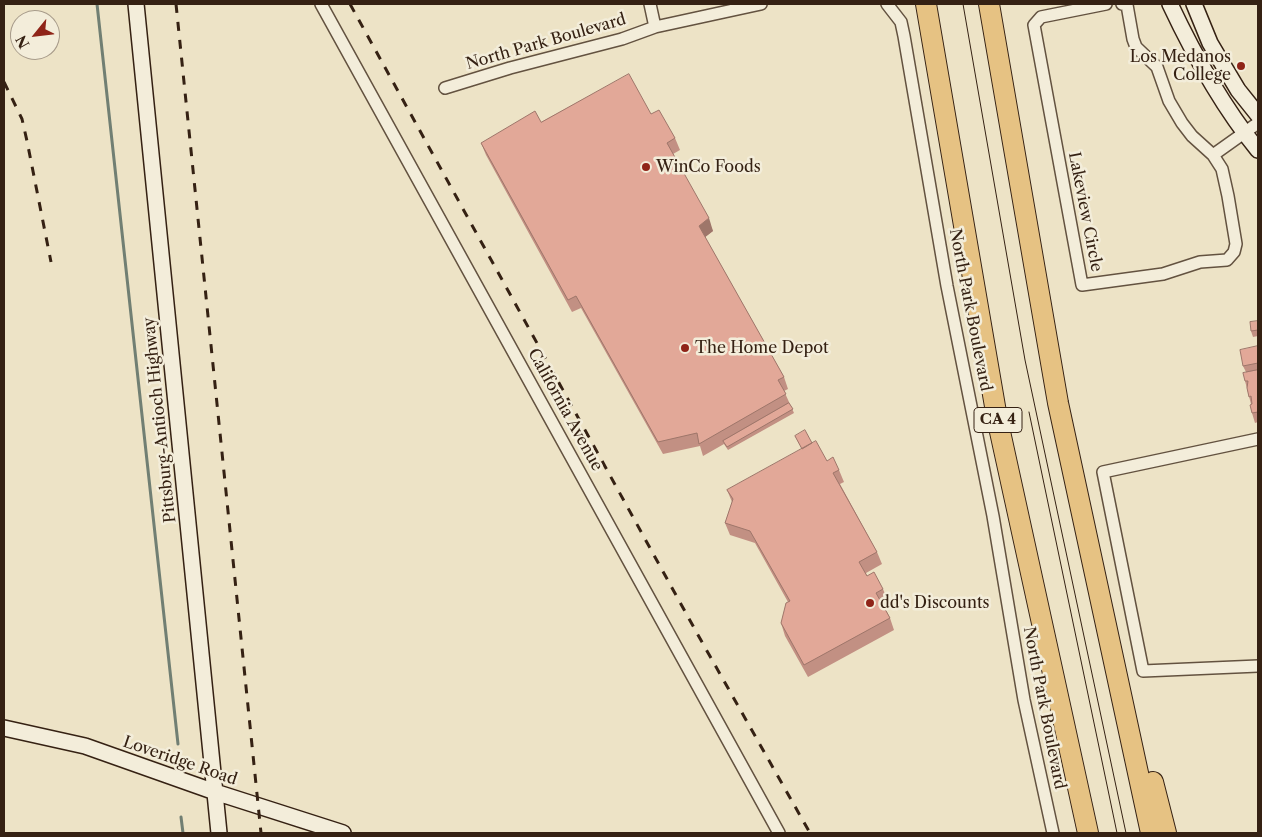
<!DOCTYPE html>
<html>
<head>
<meta charset="utf-8">
<style>
	body { margin:0 }
	#map { position:relative; width:1262px; height:837px; overflow:hidden; background:#ede3c6; font-family:"Libre Caslon Text",serif }
	canvas { display:block }
	.frame { position:absolute; inset:0; border:5px solid #352113; pointer-events:none }
	.north { position:absolute; left:10px; top:10px; width:50px; height:50px; box-sizing:border-box; background:#f3edda; border:1px solid #a79b8a; border-radius:50%; rotate:241deg; font-size:14px; font-weight:700; line-height:20px; text-align:center; color:#352113 }
	.north::after { content:''; display:block; margin:auto; width:18px; height:22px; background:#8f2418; clip-path:polygon(50% 0,100% 100%,50% 72%,0 100%) }
</style>
</head>
<body>
<div id="map">
<canvas width="1262" height="837"></canvas>
<div class="frame"></div>
<div class="north">N</div>
</div>
<script>
const c = document.querySelector('canvas').getContext('2d');
c.lineJoin = 'round';
function stroke(path, color, width, dash) {
  c.strokeStyle = color;
  c.lineWidth = width;
  c.lineCap = dash ? 'butt' : 'round';
  c.setLineDash(dash || []);
  c.stroke(path);
}
function fill(path, color) {
  c.fillStyle = color;
  c.fill(path, 'evenodd');
}
function drawText(font, color, halo, rows, align = 'center') {
  c.font = font + ' "Libre Caslon Text",serif';
  c.lineWidth = 5;
  c.setLineDash([]);
  c.textBaseline = 'middle';
  c.strokeStyle = halo;
  c.fillStyle = color;
  for (const [text, x, y, turn = 0] of rows) {
    c.save();
    c.translate(x, y);
    c.rotate((+turn || 0) * Math.PI / 180);
    c.textAlign = isNaN(turn) ? turn : align;
    if (halo) c.strokeText(text, 0, 0);
    c.fillText(text, 0, 0);
    c.restore();
  }
}
const stream = new Path2D(`
	M97,4L178,744
	M181,817L183,833`);
const street = new Path2D(`
	M321,4L779,833
	M650,4L655,27
	M887,4L901,22L904,36L947,286L993,516L1024,700L1053,833
	M1106,4L1041,17L1034,25L1082,285L1163,274L1200,262L1227,260L1234,252L1236,244L1228,196L1222,169L1213,155L1192,136L1182,123L1169,101L1157,67L1136,47L1133,39L1127,5L1122,4
	M445,88L510,68L622,39L655,27L761,4
	M1213,155L1258,123
	M1258,439L1103,472L1143,671L1258,666`);
const secondary = new Path2D(`
	M136,4L219,833
	M1170,4C1194,55 1222,106 1258,150
	M1194,4L1210,43L1238,90L1258,115
	M4,728L85,746L215,792L343,833`);
const highway = new Path2D(`
	M926,4L997,418L1088,833
	M989,4L1058,403L1151,833
	M1153,782L1166,833`);
const tram = new Path2D(`
	M963,4L1025,360L1126,833
	M1029,412L1117,833`);
const rail = new Path2D(`
	M176,4L261,833
	M350,4L698,635L810,833
	M4,82L22,119L27,141L51,262`);
const wall = new Path2D(`
	M651,114L675,138L680,150L673,154L713,231L705,237L784,377L788,389L784,391L794,413L728,450L724,444L703,456L700,446L663,454L581,308L572,312L486,155L481,143L541,122Z
	M1258,321V336L1253,337L1251,331Z
	M1258,346V422L1255,423L1252,413L1251,404L1245,381L1246,372L1243,366Z
	M795,436L812,443L827,461L839,470L844,482L840,484L877,552L882,564L866,573L867,576L883,589L888,601L883,604L890,618L894,630L808,677L785,636L781,623L788,602L755,543L730,535L725,523L732,502L727,490L802,449Z`);
const shadedWall = new Path2D(`
	M709,218L713,231L704,238L699,226Z`);
const building = new Path2D(`
	M629,74L651,114L659,110L675,138L667,143L709,218L699,226L784,377L778,380L786,394L699,444L697,433L658,442L576,296L568,300L481,143L535,111L541,122Z
	M1258,321V330L1251,331L1250,322Z
	M1258,346V363L1243,366L1240,350Z
	M1258,370V412L1252,413L1250,405L1252,404L1251,396L1249,397L1247,388L1248,381H1245L1243,373Z
	M789,403L793,409L727,447L723,441Z
	M805,430L812,443L802,449L795,436Z
	M816,441L827,461L833,457L839,470L833,473L877,552L859,562L867,576L874,572L883,589L876,593L890,618L804,665L781,623L786,603L790,601L750,531L725,523L733,499L727,490Z`);
const markers = [
	[1241,66,5,"#8f2418"],
	[646,167,5,"#8f2418"],
	[685,348,5,"#8f2418"],
	[870,603,5,"#8f2418"]
];
const shields = [
	[998,420,48]
];
const shieldNames = [
	["CA 4",998,420]
];
const streetNames = [
	["North Park Boulevard",546,42,-16],
	["Lakeview Circle",1085,212,79],
	["North Park Boulevard",970,310,79],
	["California Avenue",565,410,61],
	["Pittsburg-Antioch Highway",160,420,-96],
	["North Park Boulevard",1044,708,79],
	["Loveridge Road",180,761,19]
];
const poiNames = [
	["Los Medanos",1231,57,"right"],
	["College",1231,75,"right"],
	["WinCo Foods",656,167],
	["The Home Depot",695,348],
	["dd's Discounts",880,603]
];
stroke(stream, '#717f73', 3);
stroke(street, '#635240', 14);
stroke(secondary, '#352113', 18);
stroke(highway, '#352113', 22);
stroke(street, '#f3edda', 11);
stroke(secondary, '#f3edda', 15);
stroke(highway, '#e6c283', 20);
stroke(tram, '#352113', 1);
stroke(rail, '#352113', 3, [9, 9]);
fill(wall, '#c29083');
fill(shadedWall, '#9e766a');
fill(building, '#e2a898');
stroke(building, '#9e766a', 1);
for (const [x, y, r, color] of markers) {
  const dot = new Path2D();
  dot.arc(x, y, r, 0, 2 * Math.PI);
  c.fillStyle = color;
  c.fill(dot);
  stroke(dot, '#f3edda', 2);
}
for (const [x, y, w] of shields) {
  const box = new Path2D();
  box.roundRect(x - w / 2, y - 12.5, w, 25, 4);
  c.fillStyle = '#f3edda';
  c.fill(box);
  stroke(box, '#352113', 1);
}
drawText('bold 15px', '#352113', null, shieldNames);
drawText('16px', '#352113', '#f3edda', streetNames);
drawText('16px', '#352113', '#f3edda', poiNames, 'left');
</script>
</body>
</html>
